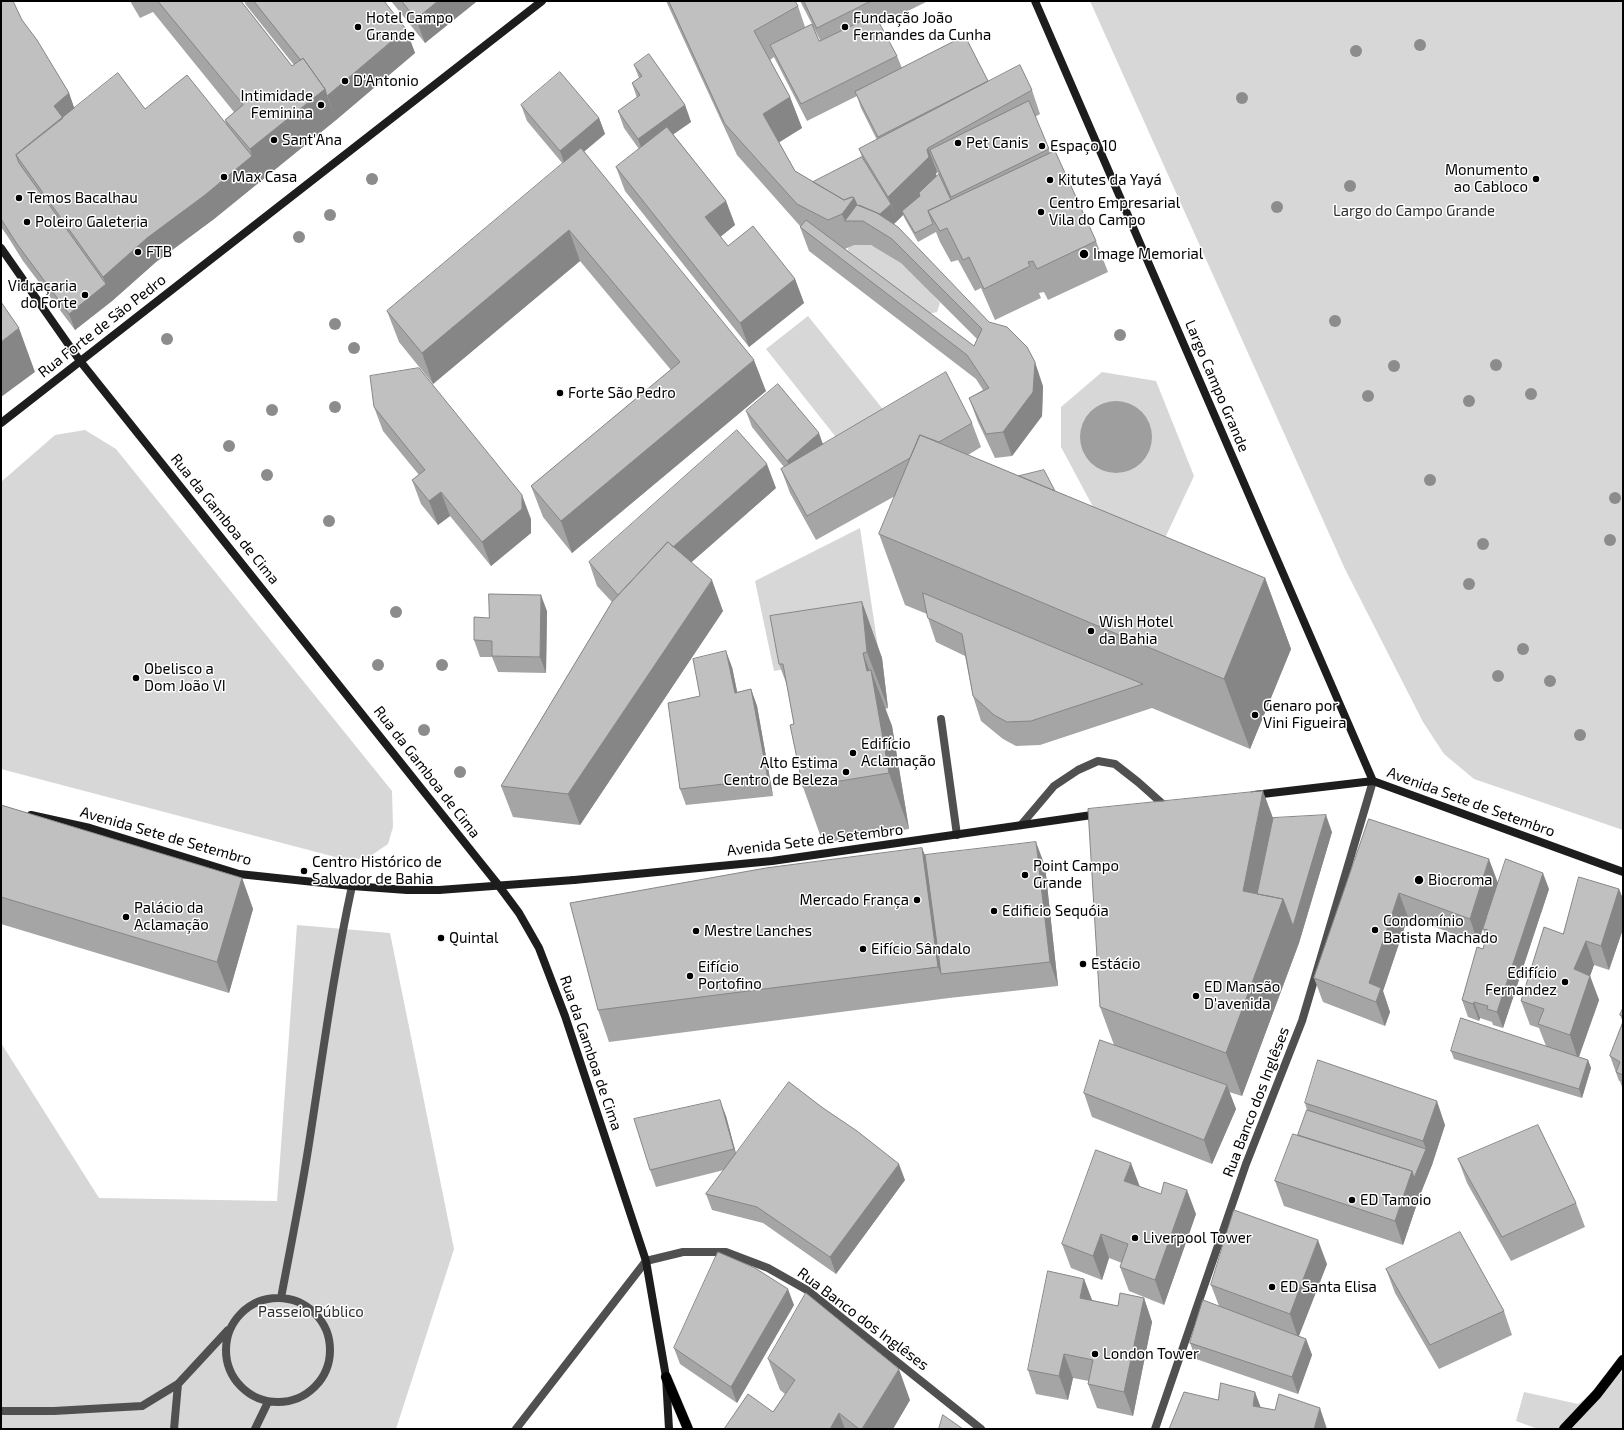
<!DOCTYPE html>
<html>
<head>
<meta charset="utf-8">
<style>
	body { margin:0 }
	#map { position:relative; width:1624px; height:1430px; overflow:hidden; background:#fff; font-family:"Exo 2",sans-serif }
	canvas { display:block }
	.frame { position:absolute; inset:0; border:2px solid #000; pointer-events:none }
</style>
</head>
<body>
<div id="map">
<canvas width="1624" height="1430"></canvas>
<div class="frame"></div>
</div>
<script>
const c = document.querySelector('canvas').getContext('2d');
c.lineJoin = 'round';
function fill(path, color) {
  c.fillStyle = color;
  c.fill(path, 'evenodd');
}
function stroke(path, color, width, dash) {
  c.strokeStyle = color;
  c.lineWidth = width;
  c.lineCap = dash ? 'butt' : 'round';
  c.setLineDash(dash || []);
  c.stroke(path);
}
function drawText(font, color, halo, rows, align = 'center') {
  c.font = font + ' "Exo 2",sans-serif';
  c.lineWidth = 3;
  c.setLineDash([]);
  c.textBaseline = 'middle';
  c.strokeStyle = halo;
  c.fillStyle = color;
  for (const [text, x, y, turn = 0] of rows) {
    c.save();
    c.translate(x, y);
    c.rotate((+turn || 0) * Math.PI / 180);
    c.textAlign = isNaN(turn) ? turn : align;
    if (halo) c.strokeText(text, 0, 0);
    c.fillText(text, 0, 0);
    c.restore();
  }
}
const green = new Path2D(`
	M1090,1H1623V830L1474,779L1444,754L1423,722L1345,569Z
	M850,244L871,245L897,253L940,303L937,312L928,314L847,251Z
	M808,316L886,413L843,446L766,349Z
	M1102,372L1156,381L1194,476L1165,538L1099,518L1061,447V407Z
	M85,430L116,449L392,791L393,827L388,844L366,859L339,858L1,769V482L55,435Z
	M860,528L879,654L774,671L755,581Z
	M297,925L390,933L454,1249L396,1429H1V1043L99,1198L277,1201Z
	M1621,1372L1623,1373V1429H1538L1516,1421L1524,1392L1578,1404Z`);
const water = new Path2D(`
	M1080 437a36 36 0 1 1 72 0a36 36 0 1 1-72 0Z`);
const lane = new Path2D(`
	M941,719L957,835
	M1021,825L1054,786L1078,770L1098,761L1115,764L1138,782L1165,806
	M226 1350a52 52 0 1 1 104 0a52 52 0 1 1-104 0Z
	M281,1298C291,1244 302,1191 310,1137C323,1053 334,969 352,886
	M1,1411H54L142,1406L178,1384L228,1330
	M174,1429L178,1384
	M255,1429L268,1402`);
const street = new Path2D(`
	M516,1429L646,1261L683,1252H726L768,1268L807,1290L981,1429
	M1155,1429L1246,1164L1302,1021L1373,781`);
const secondary = new Path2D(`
	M1035,1L1373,781
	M1,248L80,361L496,882L519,913L539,948L565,1016L646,1261L666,1377L669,1429
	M1,423L542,1
	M1254,795L1373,781L1623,872
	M31,815L90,828L239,874L352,886L407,890H439
	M574,880L772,861L1099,814`);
const primary = new Path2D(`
	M666,1377L688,1429
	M1564,1429L1597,1394L1623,1360`);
const secondaryBridge = new Path2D(`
	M439,890L574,880`);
const trees = [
	[1420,45],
	[1356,51],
	[1242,98],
	[372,179],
	[1350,186],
	[1277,207],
	[330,215],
	[299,237],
	[1335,321],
	[335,324],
	[1120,335],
	[167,339],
	[354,348],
	[1496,365],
	[1394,366],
	[1531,394],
	[1368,396],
	[1469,401],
	[335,407],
	[272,410],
	[229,446],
	[267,475],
	[1430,480],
	[1615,498],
	[329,521],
	[1610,540],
	[1483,544],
	[1469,584],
	[396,612],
	[1523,649],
	[378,665],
	[442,665],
	[1498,676],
	[1550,681],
	[424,730],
	[1580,735],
	[460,772]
];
const wall = new Path2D(`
	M1,1L22,20L69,93L74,108L145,109L226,124L225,120L234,112L153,12L140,18L130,1H241L292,66L294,65L246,5L244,1H384L406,29L415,53L336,120L214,219L156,262L112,301L75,330L23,261L8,237L1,227Z
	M391,1H475L476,2L425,43Z
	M666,1H795L798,6L805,27L812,24L800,1H928L880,25L897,56L902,68L965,36L988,82L1032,90L1040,114L1035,117L1050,153L1096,241L1108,272L1048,300L1044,292L1039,293L1041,298L995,320L981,288L975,291L958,260L951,262L940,242L936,232L918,242L905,219L903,215L894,224L1043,386L1042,416L1012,456L995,458L978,422L969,398L983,390L976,379L809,251L800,227V226L737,155ZM812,24L820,40L819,41ZM774,57L776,61L807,121L857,96L861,108L877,140L859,149L862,157L813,182L795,171L779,142L802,128L790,97L770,60ZM937,172L939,174L936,176V174ZM854,245H871L901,263L977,339L974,346L845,249Z
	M634,65L685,105L691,122L673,134L726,201L735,225L720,237L728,246L795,279L804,303L749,347L625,191L616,167L639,149L624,128L618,111L637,98L632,83L639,78Z
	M521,105L599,118L605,134L584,151L766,391L572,553L543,517L531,486L671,370L580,261L433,384L399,342L387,311L563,164L527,121Z
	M374,407L531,519V533L491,566L450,516L438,525L421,504L412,480L419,475L383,431Z
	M746,411L823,444L972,423L981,447L968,455L1265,578L1291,649L1250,749L1152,708L1040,745L1016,746L1003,739L981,721L973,696L965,656L936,642L928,618L927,614L905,605L879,534L895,496L816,540L790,493L781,469L784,467L752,427Z
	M776,488L691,562L723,611L580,825L513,817L501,786L612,602L597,586L589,562Z
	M862,602L882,658L888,708L885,709L892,726L909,829L823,843L803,787L794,724L788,688L779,664Z
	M547,611L546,673L498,672L492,657H480L474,640L489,618Z
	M732,667L737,692L751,689L757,706L773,796L686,805L680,789L700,696Z
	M1,805L242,878L253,909L229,993L1,924Z
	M1273,818L1332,832L1299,943L1242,1096L1229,1092L1236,1109L1212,1164L1092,1117L1084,1093L1114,1045L1100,1007Z
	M1369,819L1498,883L1486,918L1549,889L1503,1028L1493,1025L1492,1022L1480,1018L1479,1021L1468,1017L1462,1000L1483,949L1486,938L1483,929L1478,943L1408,917L1383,991L1390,1012L1385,1026L1323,1002L1314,978Z
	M922,848L925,855L1045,866L1058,986L949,998L609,1042L598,1010Z
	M1619,889L1623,899V929L1609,970L1594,965L1590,976L1599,1000L1579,1057L1588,1060L1591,1068L1582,1098L1454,1059L1451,1051L1546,1046L1539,1028L1530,1025L1521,1001L1563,934Z
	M1623,1008V1090L1620,1081H1619L1610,1056L1623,1022L1620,1015Z
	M1305,1103L1445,1125L1432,1165L1420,1195L1403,1245L1284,1206L1275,1181L1298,1135L1307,1110Z
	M726,1116L736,1153L905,1180L836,1274L763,1223L712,1210L706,1194L724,1170L656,1187L650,1170Z
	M1458,1159L1576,1203L1585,1227L1511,1261L1467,1183Z
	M1139,1186L1196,1214L1164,1305L1129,1291L1120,1267L1122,1263L1109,1258L1102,1280L1071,1268L1062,1244Z
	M1327,1264L1299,1336L1306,1339L1312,1355L1298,1394L1196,1359L1190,1343L1219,1306L1211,1285Z
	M1386,1269L1504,1311L1512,1335L1439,1369L1395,1293Z
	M1084,1279L1092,1300L1118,1306L1144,1298L1152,1322L1133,1416L1097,1408L1088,1384L1089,1381L1073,1378L1068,1400L1036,1394L1028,1370Z
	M794,1305L737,1403L680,1364L674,1348Z
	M768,1359L910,1400L893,1429H724L773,1412L785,1394L780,1390Z`);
const shadedWall = new Path2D(`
	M438,1H475L476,2L425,43L416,19Z
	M406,29L415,53L336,120L327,96Z
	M325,89L336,120L214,219L156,262L112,301L75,330L69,314L106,284L103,277L147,238L252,156L250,149Z
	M69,93L75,110L60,123L54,106Z
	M790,97L802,128L775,145L763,114Z
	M685,105L691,122L644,155L638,139Z
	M599,118L605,134L566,167L560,151Z
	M928,148L937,172L936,174L938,181L902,211L903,215L897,221L888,197L927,150Z
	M854,198L859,205L865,221H845L842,214Z
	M726,201L735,225L714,242L705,217Z
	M891,204L897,221L886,231L880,214Z
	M569,230L580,261L433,384L422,353Z
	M795,279L804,303L749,347L740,323Z
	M19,328L35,372L1,397V342Z
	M754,360L766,391L572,553L561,521Z
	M1035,362L1043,386L1042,416L1012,456L1003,432Z
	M819,433L825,450L793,477L787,461Z
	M767,464L776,488L627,619L618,595Z
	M441,492L450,516L438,525L429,501Z
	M522,495L531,519V533L491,566L482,542Z
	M1265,578L1291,649L1250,749L1224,679Z
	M712,580L723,611L580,825L568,794Z
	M541,595L547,611L546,673L540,657Z
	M862,602L882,658L888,708L867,652Z
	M726,651L732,667L741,710L735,693Z
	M863,653L873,681L871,670L892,726L909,829L889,773Z
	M751,689L757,706L773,796L768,779Z
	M1263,791L1279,834L1262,920L1243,891Z
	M1326,815L1332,832L1299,943L1242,1096L1226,1053L1283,899Z
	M1036,842L1045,866L1058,986L1050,962Z
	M922,848L934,880L941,974L938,967Z
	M1489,859L1498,883L1478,943L1470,919Z
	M1543,873L1549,889L1503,1028L1497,1012Z
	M242,878L253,909L229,993L217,962Z
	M1619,889L1623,899V929L1609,970L1601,946Z
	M1399,893L1408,917L1383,991L1390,1012L1385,1026L1369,983Z
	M1586,941L1594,965L1590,976L1599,1000L1578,1059L1570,1035L1574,969Z
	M1474,1002L1480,1018L1479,1021L1473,1004Z
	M1588,1060L1591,1068L1582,1098L1579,1089Z
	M1227,1085L1236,1109L1212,1164L1204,1140Z
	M720,1100L726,1116L739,1166L734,1149Z
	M1437,1101L1445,1125L1432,1165L1420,1195L1403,1245L1395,1221L1412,1171L1426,1149L1423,1141Z
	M1131,1163L1140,1187L1124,1181Z
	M899,1164L905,1180L836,1274L830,1257Z
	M1187,1190L1196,1214L1164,1305L1155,1280Z
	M1101,1234L1109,1258L1102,1280L1093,1256Z
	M1318,1240L1327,1264L1298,1338L1290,1314Z
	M1084,1279L1093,1303L1080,1298Z
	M788,1289L794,1305L737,1403L731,1387Z
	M1144,1298L1152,1322L1133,1416L1124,1392Z
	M1306,1339L1312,1355L1298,1394L1292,1377Z
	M1064,1354L1073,1378L1068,1400L1059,1376Z
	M899,1369L910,1400L893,1429H862Z
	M1255,1392L1264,1416L1253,1406Z
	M1320,1408L1327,1429H1314Z
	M839,1413L845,1429H830Z`);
const building = new Path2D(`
	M1,1H13L22,20L37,40L69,93L54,106L63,118L16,155L19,163L106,284L69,314L17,244L1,219Z
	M158,1H241L292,66L303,58L325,89L250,149L225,120L243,105Z
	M254,1H384L406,29L327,96L325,89L303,58L301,60Z
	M402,1H438L416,19Z
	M669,1H795L798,6L754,31L790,97L763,114L795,171L844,200L852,197L854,198L842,214L828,220L797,204L725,124Z
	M804,1H871L817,28Z
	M875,15L897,56L801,104L770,45L812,24L819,41Z
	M965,36L988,81L878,137L855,92Z
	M649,54L685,105L638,139L618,111L640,95L632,83L642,76L634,65Z
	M1020,65L1032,90L928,148L927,150L929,157L888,197L859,149Z
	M560,72L599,118L560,151L521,105Z
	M118,73L145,109L187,75L252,156L205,195L147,238L103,277L16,155Z
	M1029,101L1049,149L951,197L930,150Z
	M667,127L726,201L705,217L728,246L753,226L795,279L740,323L616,167Z
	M581,148L754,360L561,521L531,486L680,362L569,230L422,353L387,311Z
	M1055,151L1096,241L1037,269L1033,261L1028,262L1030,266L984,289L969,257L963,260L947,228L940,231L928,211Z
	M862,157L891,204L880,214L859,205L858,206L857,205L854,198L852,197L844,200L813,182Z
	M939,174L951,200L928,211L933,224L915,233L902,211L920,196L919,193Z
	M857,205L877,213L898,227L989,322L1007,327L1027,347L1035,362L1033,392L1003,432L986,434L969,398L989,388L967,355L800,227L806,220L974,346L982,329L892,239L863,221H845Z
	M1,302L19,328L1,342Z
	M419,368L522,495V509L482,542L441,492L429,501L412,480L425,470L374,407L370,376Z
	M946,372L972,423L939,442L920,435L910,458L807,516L781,469Z
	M778,384L819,433L787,461L746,411Z
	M737,430L767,464L673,547L668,542L618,595L589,562Z
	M920,435L1265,578L1224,679L879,534Z
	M1044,470L1055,491L1019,476Z
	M668,542L712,580L568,794L501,786L612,602Z
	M923,593L1024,635L1143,684L1031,721L1007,722L994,715L973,696L962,634L928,618Z
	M489,594L541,595L540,657L492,656V641L474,640V617L489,618Z
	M862,602L867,652L863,653L867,671L871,670L889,773L803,787L790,725L794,724L783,664H779L770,616Z
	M726,651L735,693L751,689L768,779L680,789L668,703L700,696L693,659Z
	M1263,791L1243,891L1283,899L1226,1053L1100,1007L1088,809Z
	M1,805L242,878L217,962L1,897Z
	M1326,815L1293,926L1283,899L1257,894L1273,818Z
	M1369,819L1489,859L1470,919L1399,893L1369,983L1381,988L1376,1002L1314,978Z
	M1036,842L1050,962L941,974L925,855Z
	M922,848L938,967L598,1010L570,903L766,868Z
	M1506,859L1543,873L1497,1012L1487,1009L1488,1006L1474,1002L1473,1004L1462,1000L1477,947L1483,949L1488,930L1483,929Z
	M1579,877L1619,889L1601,946L1586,941L1574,969L1590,976L1570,1035L1538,1024L1544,1009L1521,1001L1544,927L1563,934Z
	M1623,1008V1016L1620,1015Z
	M1461,1018L1588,1060L1579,1089L1451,1051Z
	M1623,1022V1075L1616,1072L1620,1062L1610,1056Z
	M1100,1040L1227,1085L1204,1140L1084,1093Z
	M1318,1060L1437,1101L1423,1141L1305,1103Z
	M789,1082L823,1108L857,1131L899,1164L830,1257L757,1207L706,1194Z
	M720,1100L734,1149L650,1170L634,1119Z
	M1307,1110L1426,1149L1414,1178L1412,1171L1298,1135Z
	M1538,1125L1576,1203L1502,1237L1458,1159Z
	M1293,1134L1412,1171L1395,1221L1275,1181Z
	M1096,1150L1131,1163L1124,1181L1161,1194L1164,1182L1187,1190L1155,1280L1120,1267L1128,1244L1101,1234L1093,1256L1062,1244Z
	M1234,1210L1318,1240L1290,1314L1211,1285Z
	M1460,1232L1504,1311L1430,1345L1386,1269Z
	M718,1252L755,1268L788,1289L731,1387L674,1348Z
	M1048,1271L1084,1279L1080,1298L1118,1306L1120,1293L1144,1298L1124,1392L1088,1384L1093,1360L1064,1354L1059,1376L1028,1370Z
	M806,1293L899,1369L862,1429H859L839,1413L830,1429H724L748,1394L773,1412L795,1380L768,1359Z
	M1203,1300L1306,1339L1292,1377L1190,1343Z
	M1221,1383L1255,1392L1253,1406L1275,1410L1279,1394L1320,1408L1314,1429H1169L1184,1392L1218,1400Z
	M943,1415L963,1429H939Z`);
const markers = [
	[358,27,4,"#000"],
	[845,27,4,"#000"],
	[345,81,4,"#000"],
	[321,105,4,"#000"],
	[274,140,4,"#000"],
	[958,143,4,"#000"],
	[1042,146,4,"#000"],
	[224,177,4,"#000"],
	[1536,179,4,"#000"],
	[1050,180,4,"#000"],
	[19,198,4,"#000"],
	[1041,212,4,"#000"],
	[27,222,4,"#000"],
	[138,252,4,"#000"],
	[1084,254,5,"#000"],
	[85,295,4,"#000"],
	[560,393,4,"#000"],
	[1091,631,4,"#000"],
	[136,678,4,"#000"],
	[1255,715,4,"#000"],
	[853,753,4,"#000"],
	[846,772,4,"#000"],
	[304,871,4,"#000"],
	[1025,875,4,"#000"],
	[1419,880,5,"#000"],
	[917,900,4,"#000"],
	[994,911,4,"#000"],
	[126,917,4,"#000"],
	[1375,930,4,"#000"],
	[696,931,4,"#000"],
	[441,938,4,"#000"],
	[863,949,4,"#000"],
	[1083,964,4,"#000"],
	[690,976,4,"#000"],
	[1565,982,4,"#000"],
	[1196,996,4,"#000"],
	[1352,1200,4,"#000"],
	[1135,1238,4,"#000"],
	[1272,1287,4,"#000"],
	[1095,1354,4,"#000"]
];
const poiNames = [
	["Hotel Campo",366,18],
	["Grande",366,35],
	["Fundação João",853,18],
	["Fernandes da Cunha",853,35],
	["D'Antonio",353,81],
	["Intimidade",313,96,"right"],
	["Feminina",313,113,"right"],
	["Sant'Ana",282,140],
	["Pet Canis",966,143],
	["Espaço 10",1050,146],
	["Monumento",1528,170,"right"],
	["ao Cabloco",1528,187,"right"],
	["Max Casa",232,177],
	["Kitutes da Yayá",1058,180],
	["Temos Bacalhau",27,198],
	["Centro Empresarial",1049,203],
	["Vila do Campo",1049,220],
	["Poleiro Galeteria",35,222],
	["FTB",146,252],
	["Image Memorial",1093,254],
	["Vidraçaria",77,286,"right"],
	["do Forte",77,303,"right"],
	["Forte São Pedro",568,393],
	["Wish Hotel",1099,622],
	["da Bahia",1099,639],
	["Obelisco a",144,669],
	["Dom João VI",144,686],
	["Genaro por",1263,706],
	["Vini Figueira",1263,723],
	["Edifício",861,744],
	["Aclamação",861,761],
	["Alto Estima",838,763,"right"],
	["Centro de Beleza",838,780,"right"],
	["Centro Histórico de",312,862],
	["Salvador de Bahia",312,879],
	["Point Campo",1033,866],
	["Grande",1033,883],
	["Biocroma",1428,880],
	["Mercado França",909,900,"right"],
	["Palácio da",134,908],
	["Aclamação",134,925],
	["Edificio Sequóia",1002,911],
	["Condomínio",1383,921],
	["Batista Machado",1383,938],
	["Mestre Lanches",704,931],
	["Quintal",449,938],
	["Eifício Sândalo",871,949],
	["Estácio",1091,964],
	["Eifício",698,967],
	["Portofino",698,984],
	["Edifício",1557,973,"right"],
	["Fernandez",1557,990,"right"],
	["ED Mansão",1204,987],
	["D'avenida",1204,1004],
	["ED Tamoio",1360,1200],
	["Liverpool Tower",1143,1238],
	["ED Santa Elisa",1280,1287],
	["London Tower",1103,1354]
];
const parkNames = [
	["Largo do Campo Grande",1414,211],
	["Passeio Público",311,1312]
];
const streetNames = [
	["Rua Forte de São Pedro",102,326,-38],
	["Largo Campo Grande",1217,386,67],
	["Rua da Gamboa de Cima",225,519,51],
	["Rua da Gamboa de Cima",427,772,52],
	["Avenida Sete de Setembro",1471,802,20],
	["Avenida Sete de Setembro",166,836,16],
	["Avenida Sete de Setembro",815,840,-7],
	["Rua da Gamboa de Cima",591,1053,71],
	["Rua Banco dos Inglêses",1256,1102,-69],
	["Rua Banco dos Inglêses",863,1319,37]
];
fill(green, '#d7d7d7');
fill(water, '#9e9e9e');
stroke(primary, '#dbdbdb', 11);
stroke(lane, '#505050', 8);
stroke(street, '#505050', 8);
stroke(secondary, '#1d1d1d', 8);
stroke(primary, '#000', 10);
stroke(secondaryBridge, '#1d1d1d', 8);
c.fillStyle = '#8c8c8c';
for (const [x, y] of trees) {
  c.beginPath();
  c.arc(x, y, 6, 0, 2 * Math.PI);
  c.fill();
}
fill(wall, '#a5a5a5');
fill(shadedWall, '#868686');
fill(building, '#c0c0c0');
stroke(building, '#868686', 1);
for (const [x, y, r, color] of markers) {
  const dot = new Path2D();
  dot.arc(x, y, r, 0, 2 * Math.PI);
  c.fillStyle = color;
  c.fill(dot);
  stroke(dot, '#fff', 1.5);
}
drawText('15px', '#000', '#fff', poiNames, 'left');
drawText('15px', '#2e2e2e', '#fff', parkNames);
drawText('15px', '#000', '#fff', streetNames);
</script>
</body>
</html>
